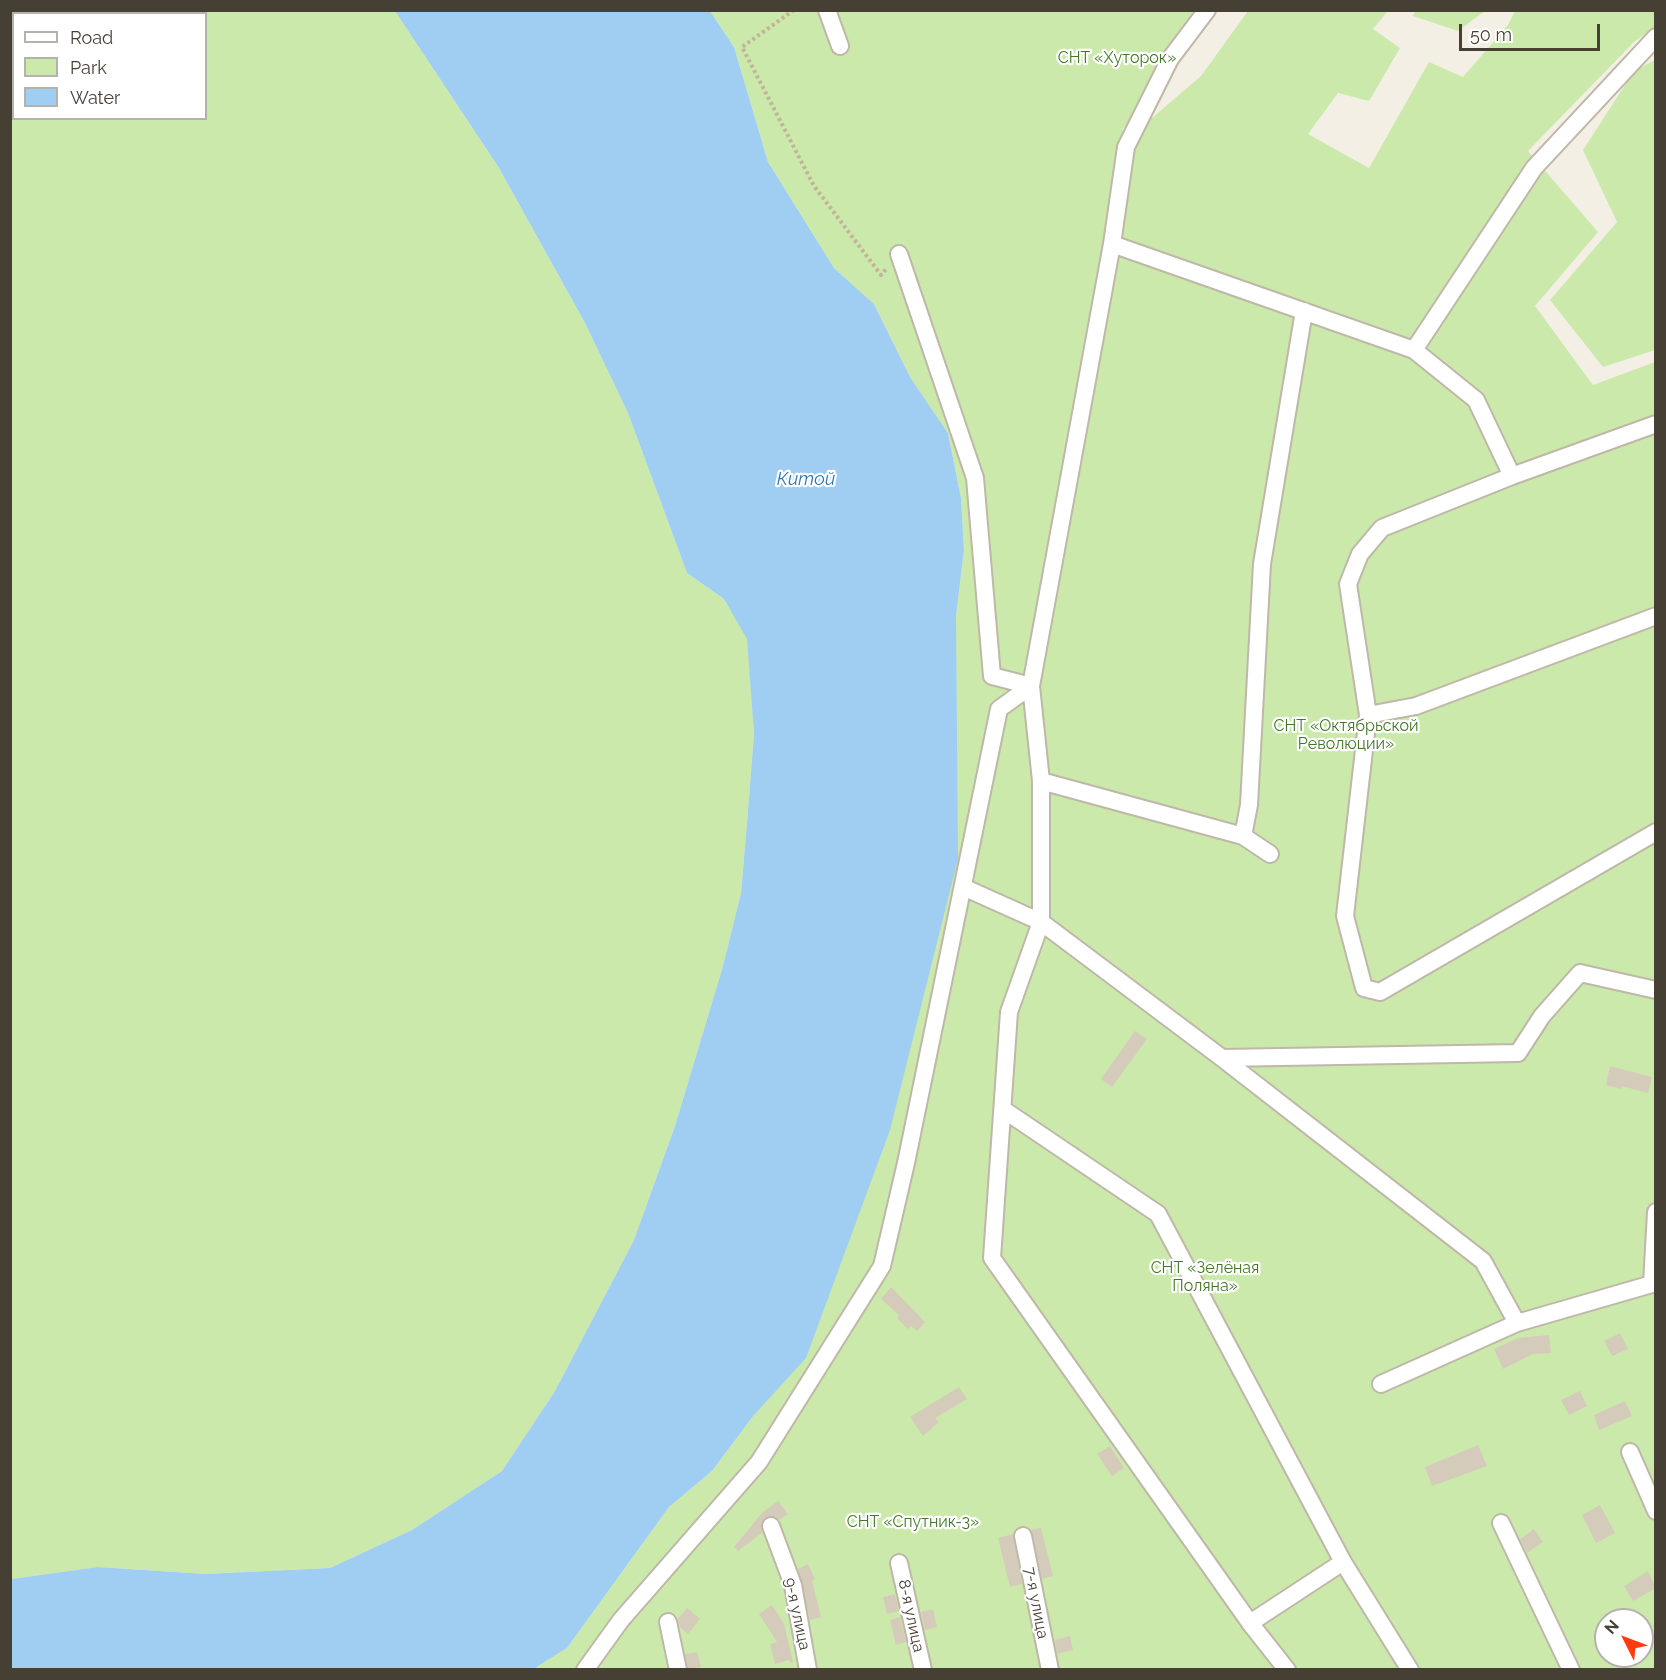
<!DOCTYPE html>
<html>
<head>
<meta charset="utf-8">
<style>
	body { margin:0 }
	#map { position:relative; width:1666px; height:1680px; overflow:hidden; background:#f3efe5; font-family:Raleway,sans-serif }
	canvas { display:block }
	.frame { position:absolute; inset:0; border:12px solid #463f34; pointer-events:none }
	.legend { position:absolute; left:12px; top:12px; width:195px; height:108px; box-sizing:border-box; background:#fff; border:2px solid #b5b2ae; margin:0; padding:8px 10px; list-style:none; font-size:18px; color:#463f34 }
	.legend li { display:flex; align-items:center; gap:12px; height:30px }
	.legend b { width:30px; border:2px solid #b5b2ae }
	.north { position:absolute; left:1594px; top:1608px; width:60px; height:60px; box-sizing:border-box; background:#fff; border:2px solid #b5b2ae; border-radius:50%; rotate:312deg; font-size:16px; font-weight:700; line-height:24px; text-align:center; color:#463f34 }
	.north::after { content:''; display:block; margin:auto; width:21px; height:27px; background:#ff3b10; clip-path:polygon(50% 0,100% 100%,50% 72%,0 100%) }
	.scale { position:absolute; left:1459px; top:24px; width:141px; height:27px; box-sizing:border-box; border:3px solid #463f34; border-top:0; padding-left:8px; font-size:18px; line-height:21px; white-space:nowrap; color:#463f34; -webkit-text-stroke:4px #fff; paint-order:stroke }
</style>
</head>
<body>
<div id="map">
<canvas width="1666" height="1680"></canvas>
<div class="frame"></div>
<ul class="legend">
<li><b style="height:8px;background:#fff"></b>Road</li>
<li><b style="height:16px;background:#cce9ac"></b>Park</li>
<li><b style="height:16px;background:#9fcef2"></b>Water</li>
</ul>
<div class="north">N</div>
<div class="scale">50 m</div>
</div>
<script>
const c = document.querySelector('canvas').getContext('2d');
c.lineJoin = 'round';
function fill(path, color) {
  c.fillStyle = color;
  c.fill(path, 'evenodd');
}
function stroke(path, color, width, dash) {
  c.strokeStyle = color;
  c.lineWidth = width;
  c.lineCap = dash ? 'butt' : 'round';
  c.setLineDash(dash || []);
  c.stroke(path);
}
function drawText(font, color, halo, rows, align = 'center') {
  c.font = font + ' Raleway,sans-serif';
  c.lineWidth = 4.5;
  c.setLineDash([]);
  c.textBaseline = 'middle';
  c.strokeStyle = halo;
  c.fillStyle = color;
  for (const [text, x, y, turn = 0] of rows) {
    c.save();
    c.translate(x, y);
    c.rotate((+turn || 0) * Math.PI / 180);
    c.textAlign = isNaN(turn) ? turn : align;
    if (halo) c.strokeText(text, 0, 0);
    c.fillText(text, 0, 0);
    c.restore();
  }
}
const green = new Path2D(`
	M10,11H395L499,168L585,323L628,413L687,573L724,599L748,639L754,734L747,823L741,893L723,966L675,1126L634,1240L555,1391L502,1471L412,1530L330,1568L205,1574L98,1567L11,1579ZM14,14H206V118H14Z
	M710,11H1213L1122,130L1131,136L1201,76L1248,11H1388L1373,29L1400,48L1369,101L1338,93L1308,134L1369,168L1429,62L1463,77L1508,25L1515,11H1655V27L1634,42L1528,151L1598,232L1535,306L1593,385L1655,362V1669L532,1670L567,1648L669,1507L712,1471L754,1415L956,616L964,550L961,498L948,433L910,377L874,304L834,268L768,162L734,47ZM1606,1620H1642V1656H1606Z
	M1415,11V10L1485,11L1458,31L1413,16Z
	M1655,60V350L1603,367L1550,300L1617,222L1583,150L1634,71Z`);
const water = new Path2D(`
	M395,11H710L734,47L768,162L834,268L874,304L910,377L948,433L961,498L964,550L956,616L958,859L890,1130L806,1358L754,1415L712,1471L669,1507L567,1648L532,1670L11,1669V1579L98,1567L205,1574L330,1568L412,1530L502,1471L555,1391L634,1240L675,1126L723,966L741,893L747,823L754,734L747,639L724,599L687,573L628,413L585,323L499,168Z`);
const building = new Path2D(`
	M1135,1031L1147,1039L1112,1087L1101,1079Z
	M1610,1066L1652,1077L1648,1093L1622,1086L1621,1089L1606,1085Z
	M891,1287L925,1322L917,1331L911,1326L908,1329L897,1318L899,1315L881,1299Z
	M1620,1333L1628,1349L1612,1356L1604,1341Z
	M1549,1335L1551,1353L1533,1354L1503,1369L1494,1349L1518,1338Z
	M959,1387L967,1399L935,1418L939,1422L923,1436L910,1417Z
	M1580,1391L1587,1406L1569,1415L1561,1400Z
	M1625,1401L1632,1416L1599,1430L1594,1415Z
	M1478,1445L1487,1466L1432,1486L1425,1467Z
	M1110,1446L1124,1468L1112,1476L1097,1454Z
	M778,1501L788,1514L779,1520L772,1516L763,1519L761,1525L762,1533L738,1551L734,1547L762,1513Z
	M1600,1505L1615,1533L1596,1543L1582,1515Z
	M1041,1528L1053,1576L1042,1579L1031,1530Z
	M1534,1529L1543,1542L1527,1553L1520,1539Z
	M1013,1534L1022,1584L1010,1587L998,1538Z
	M808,1564L815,1579L812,1581L821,1617L810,1620L798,1569Z
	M1648,1571L1656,1588L1633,1601L1624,1586Z
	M895,1594L899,1611L887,1614L883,1597Z
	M772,1605L784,1624L793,1662L791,1663L789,1660L775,1664L770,1644L777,1642L759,1614Z
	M687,1608L700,1619L688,1634L680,1627L678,1619Z
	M933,1609L937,1627L925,1630L921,1612Z
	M900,1617L906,1642L896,1645L890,1620Z
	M1070,1636L1073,1650L1057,1654L1055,1640Z
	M697,1652L701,1667L688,1670L685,1654Z`);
const path = new Path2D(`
	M794,10L742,47L814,186L881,275L886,269`);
const minor = new Path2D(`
	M827,10L840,46
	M1207,10L1170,59L1126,147L1112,244L1031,686L1041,781V922L1009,1012L992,1258L1250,1623L1287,1670
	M1112,244L1414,350L1476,400L1512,476
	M899,254L975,478L992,676L1031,686
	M1414,350L1534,168L1656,37
	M1656,424L1512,476L1382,528L1360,554L1348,584L1368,715L1345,916L1364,988L1380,992L1656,832
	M1368,715L1416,706L1656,616
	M1041,781L1243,836L1270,854
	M1243,836L1249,805L1262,564L1304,311
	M963,887L1041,922L1222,1058L1483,1261L1517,1323
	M1222,1058L1518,1053L1542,1016L1580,973L1656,990
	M1004,1110L1158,1214L1343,1562L1410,1670
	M1381,1384L1517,1323L1652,1284L1656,1212
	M1630,1452L1656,1511
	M1501,1523L1571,1670
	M771,1526L793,1585L808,1670
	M1023,1536L1050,1670
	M899,1563L923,1670
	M668,1622L678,1670
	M1250,1623L1343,1562
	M585,1670L621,1620L759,1462L882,1266L906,1163L999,709L1031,686`);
const parkNames = [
	["СНТ «Хуторок»",1117,58],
	["СНТ «Октябрьской",1346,726],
	["Революции»",1346,744],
	["СНТ «Зелёная",1205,1268],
	["Поляна»",1205,1286],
	["СНТ «Спутник-3»",913,1522]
];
const streetNames = [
	["7-я улица",1036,1603,79],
	["9-я улица",797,1614,78],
	["8-я улица",911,1616,78]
];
const waterNames = [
	["Китой",806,480]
];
fill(green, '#cce9ac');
fill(water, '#9fcef2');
fill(building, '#d5cbba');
stroke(minor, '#bfb7a7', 20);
stroke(path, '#c1b498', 4, [3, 3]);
stroke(minor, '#fff', 16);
drawText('16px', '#437926', '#fff', parkNames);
drawText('16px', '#463f34', '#fff', streetNames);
drawText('italic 18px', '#2b76b4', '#fff', waterNames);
</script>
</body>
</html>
